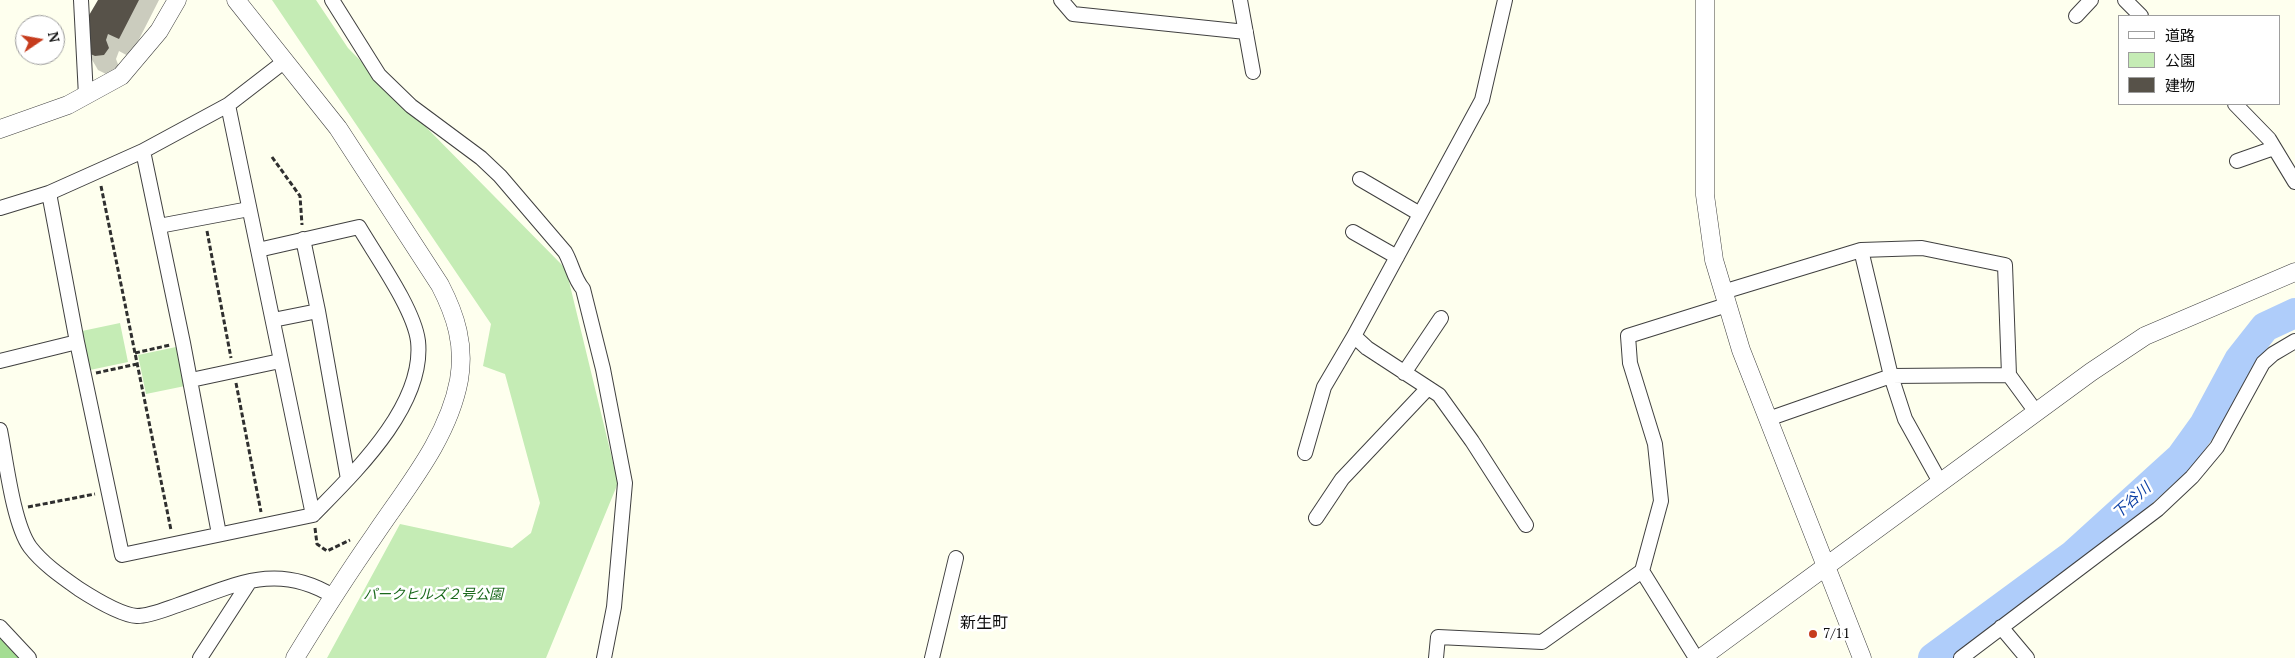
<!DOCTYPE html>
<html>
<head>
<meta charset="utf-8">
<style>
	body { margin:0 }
	#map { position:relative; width:2295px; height:658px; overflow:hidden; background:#feffee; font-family:"PT Serif","Noto Sans JP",serif }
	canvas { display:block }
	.legend { position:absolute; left:2118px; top:15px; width:162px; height:90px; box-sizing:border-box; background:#fff; border:1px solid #9e9e9e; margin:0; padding:6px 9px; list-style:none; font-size:15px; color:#0d0d0d }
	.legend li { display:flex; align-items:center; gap:10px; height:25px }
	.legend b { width:25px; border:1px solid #9e9e9e }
	.north { position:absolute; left:15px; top:15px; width:50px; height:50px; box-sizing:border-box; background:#fff; border:1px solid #9e9e9e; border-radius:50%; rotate:78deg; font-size:14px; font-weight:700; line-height:20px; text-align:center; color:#0d0d0d }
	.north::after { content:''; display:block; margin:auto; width:18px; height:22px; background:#c63c1d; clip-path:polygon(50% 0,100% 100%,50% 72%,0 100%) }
</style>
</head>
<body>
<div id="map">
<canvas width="2295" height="658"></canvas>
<ul class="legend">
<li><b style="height:6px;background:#fff"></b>道路</li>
<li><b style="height:14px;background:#c5ecb5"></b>公園</li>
<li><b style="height:14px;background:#575249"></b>建物</li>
</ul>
<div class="north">N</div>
</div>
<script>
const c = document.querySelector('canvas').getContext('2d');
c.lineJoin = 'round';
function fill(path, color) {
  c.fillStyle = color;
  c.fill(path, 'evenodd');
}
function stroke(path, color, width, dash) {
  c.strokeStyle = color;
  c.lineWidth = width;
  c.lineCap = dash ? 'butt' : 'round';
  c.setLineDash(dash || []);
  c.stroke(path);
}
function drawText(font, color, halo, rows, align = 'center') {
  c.font = font + ' "PT Serif","Noto Sans JP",serif';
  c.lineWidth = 5;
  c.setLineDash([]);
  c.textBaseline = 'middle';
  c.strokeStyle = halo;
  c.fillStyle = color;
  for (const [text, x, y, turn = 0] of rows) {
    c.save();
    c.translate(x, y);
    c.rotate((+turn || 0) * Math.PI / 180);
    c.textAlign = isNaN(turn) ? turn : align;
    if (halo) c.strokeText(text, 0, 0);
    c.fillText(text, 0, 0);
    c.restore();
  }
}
const green = new Path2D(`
	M272,0H316L348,48L566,269L618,483L546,658H327L400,524L512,548L531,533L540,503L505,374L483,366L491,324Z
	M120,323L128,362L90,370L82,331Z
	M176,347L185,386L146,394L138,355Z`);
const forest = new Path2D(`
	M0,627L25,652L19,658H0Z`);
const shadow = new Path2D(`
	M99,0H159L130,57L119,51L116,59L119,67L114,73L106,74L98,70L87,51L86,30Z`);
const river = new Path2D(`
	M1933,658L2073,555L2181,457L2204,425L2239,360L2265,327L2295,313`);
const building = new Path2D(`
	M98,0H139L119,39L108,34L106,40L109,48L104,55L95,56L86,52L85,45L90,33L85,30L90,19L88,17Z`);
const path = new Path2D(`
	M272,157L300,196L302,225
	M101,186L171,530
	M207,231L231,358
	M135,353L170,345
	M96,373L137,364
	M236,383L261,512
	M28,507L95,494
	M315,528L317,544L327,551L350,540`);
const minor = new Path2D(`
	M81,0L86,96
	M332,0L379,75L411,106L481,158L500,176L565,252C572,264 574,279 583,289L603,369L625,483L614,607L604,658
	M1061,0L1073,14L1246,32
	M1240,0L1253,72
	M1505,0L1482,100L1354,336L1367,348L1439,395L1472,441L1526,525
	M2125,0L2141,16
	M2076,16L2091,0
	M2235,104L2269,139L2295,182
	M143,151L183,343L219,534
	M2237,161L2274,148
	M1360,179L1420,214
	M49,193L77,342
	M0,208L49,193L143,151L228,105L285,61
	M159,226L249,209
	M1353,232L1397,257
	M303,239L318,311L348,479
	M258,250L359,227C376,256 414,309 418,341C425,406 354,473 313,515
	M1861,250L1891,376L1905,419L1940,482
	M1723,292L1861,250L1922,248L2005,265L2009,375L2036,412
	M273,320L318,311
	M0,361L77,342L122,555L313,515L228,105
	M1404,373L1441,318
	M191,380L280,361
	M1768,419L1891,376L2009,375
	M0,430C6,460 13,523 30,547C43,564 62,577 79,589C93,598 121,615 137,616C150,616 166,609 178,605C234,586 275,561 333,596
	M1305,453L1324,387L1354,336
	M1316,518L1342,479L1428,388
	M0,627L29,658
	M2001,627L2027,658
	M200,658L250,581
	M932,658L956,558
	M1436,658L1438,637L1542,642L1642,571
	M1696,658L1642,571L1661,501L1655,444L1630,363L1628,336L1727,305
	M1961,658L2158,509L2192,477L2217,447L2263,363L2273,354L2295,341`);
const tertiary = new Path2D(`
	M236,0L338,128L440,285C456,316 465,345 459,380C448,439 406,488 374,536C346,576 320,617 295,658
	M1705,0V195L1714,260L1741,350L1862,658
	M0,129L68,105L121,76L159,31L177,0
	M1701,658L2091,372L2145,336L2295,272`);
const markers = [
	[1813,634,5,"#c63c1d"]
];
const parkNames = [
	["パークヒルズ２号公園",433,595]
];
const poiNames = [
	["7/11",1823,634]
];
const waterNames = [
	["下谷川",2132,501,-42]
];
const quarterNames = [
	["新生町",984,623]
];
fill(green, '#c5ecb5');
fill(forest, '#a4dd93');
fill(shadow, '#0003');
stroke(river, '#afcdfa', 30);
fill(building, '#575249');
stroke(minor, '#404040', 16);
stroke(tertiary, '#404040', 19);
stroke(path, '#2f2f2f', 3, [5, 2.5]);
stroke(minor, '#fff', 14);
stroke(tertiary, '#fff', 18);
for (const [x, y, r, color] of markers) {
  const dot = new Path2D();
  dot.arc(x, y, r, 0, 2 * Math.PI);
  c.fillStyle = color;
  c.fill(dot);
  stroke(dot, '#fff', 2);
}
drawText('italic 14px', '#1a691c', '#fff', parkNames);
drawText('14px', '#0d0d0d', '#fff', poiNames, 'left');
drawText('italic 15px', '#0f42a6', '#fff', waterNames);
drawText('16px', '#0d0d0d', '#fff', quarterNames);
</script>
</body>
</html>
